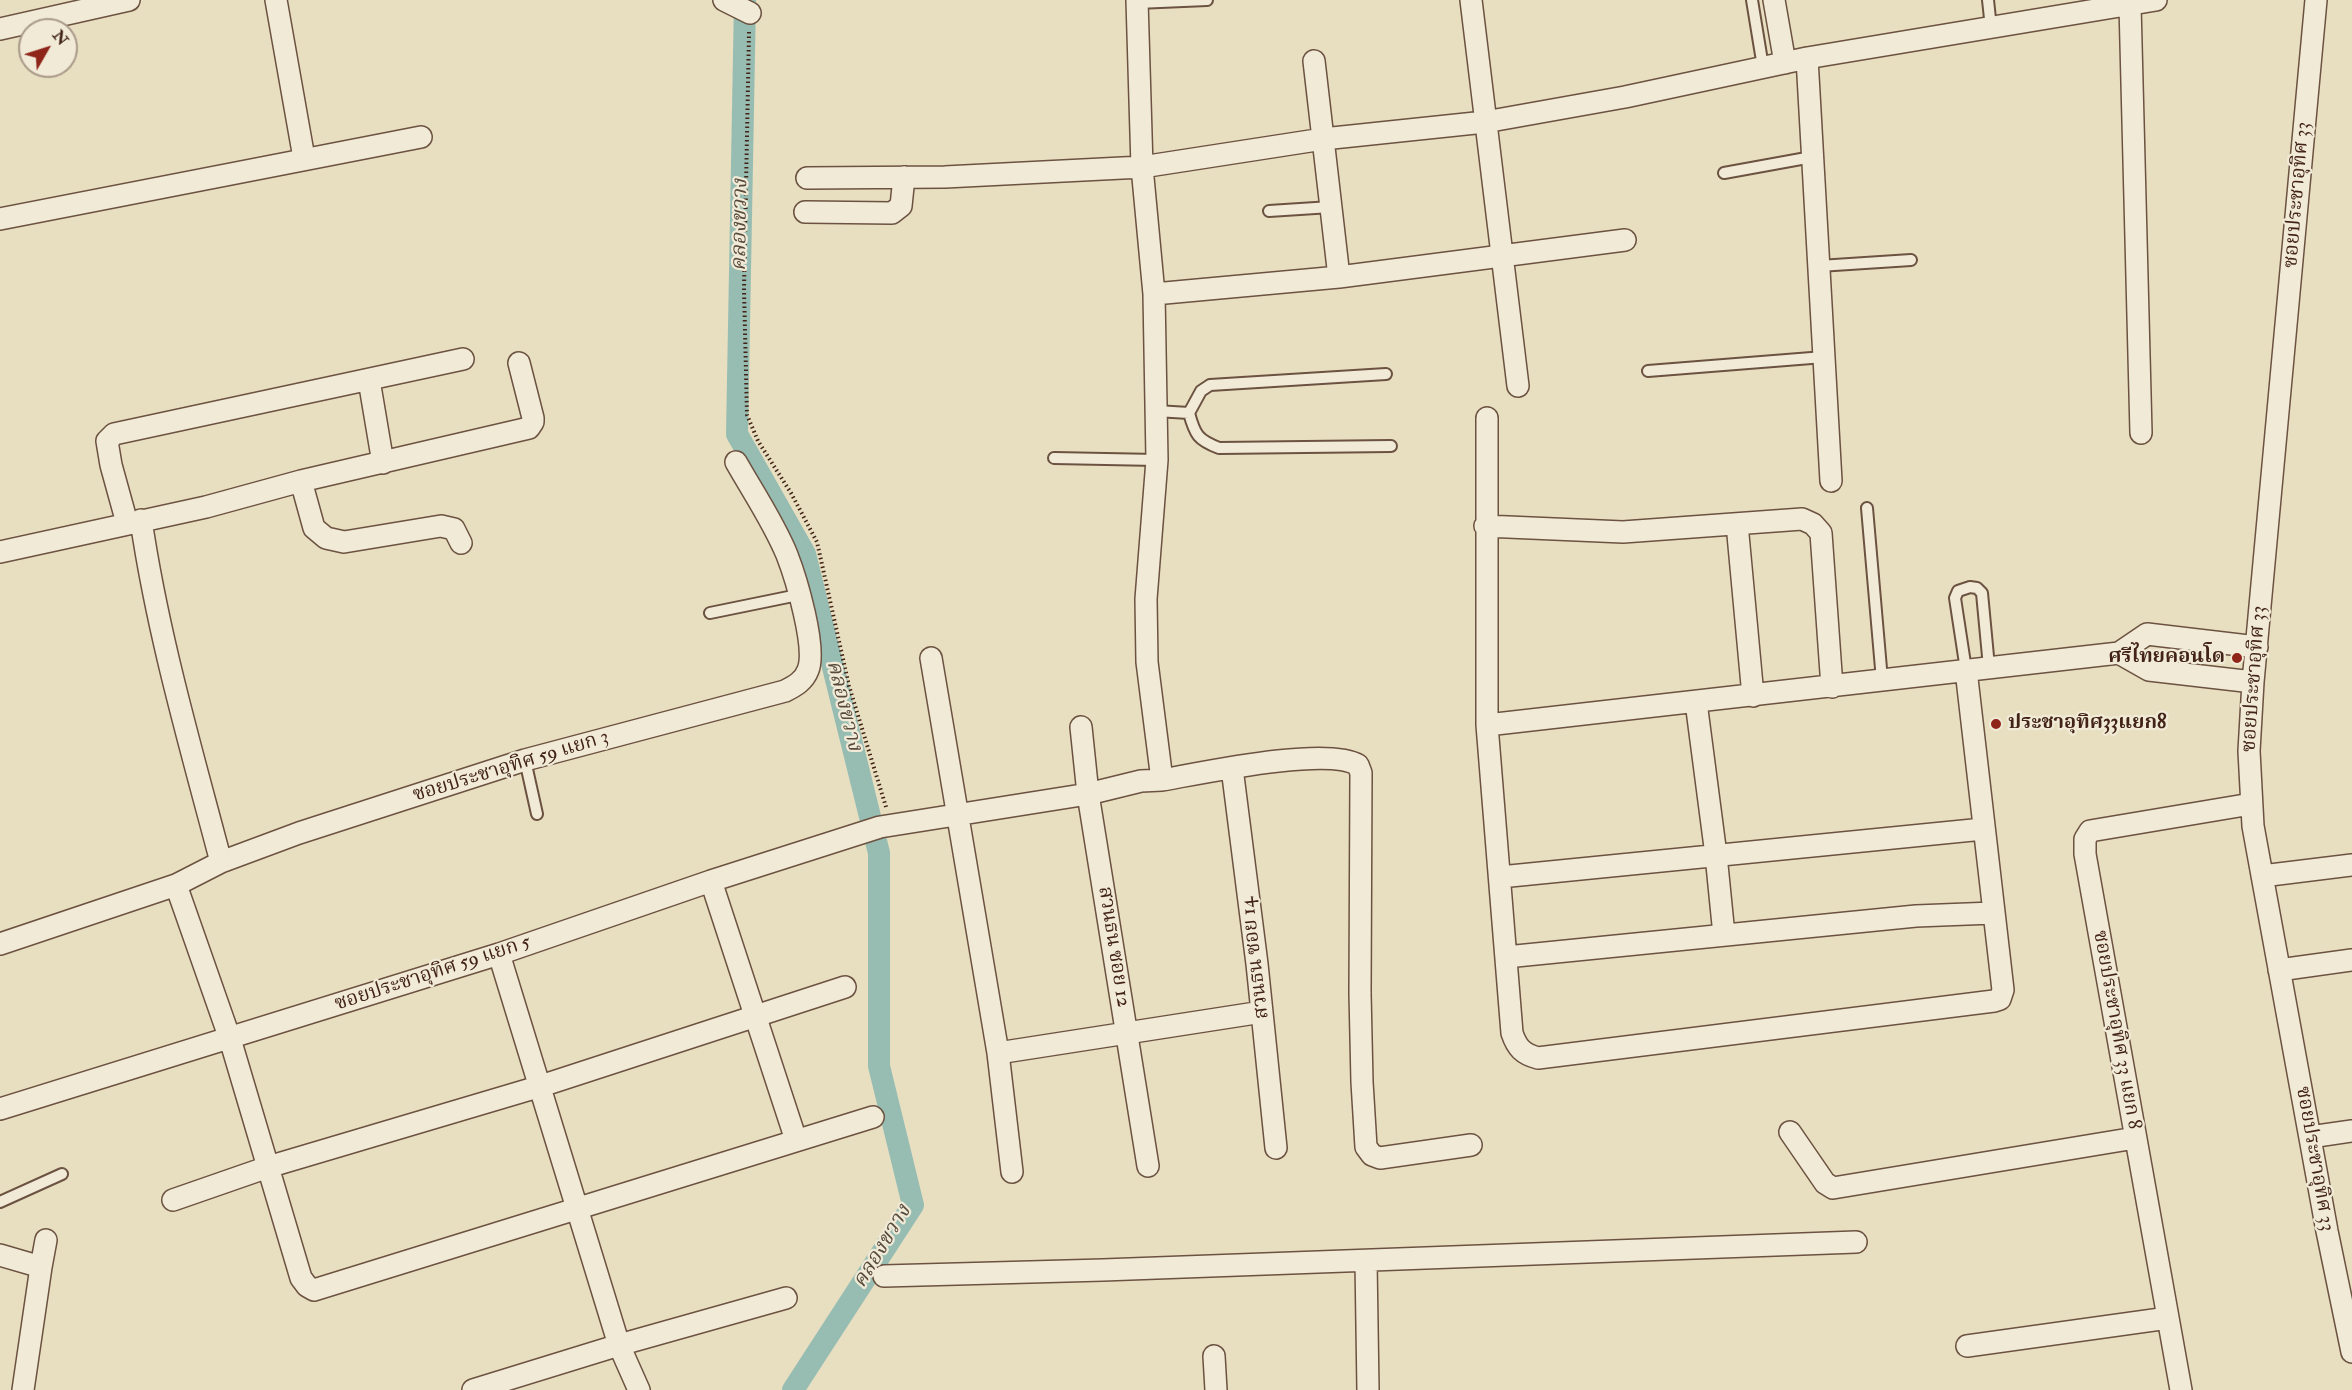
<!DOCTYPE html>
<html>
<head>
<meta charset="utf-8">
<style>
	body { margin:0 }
	#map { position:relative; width:2352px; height:1390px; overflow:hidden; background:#e8dfc1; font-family:"IM FELL Double Pica",serif }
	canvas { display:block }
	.north { position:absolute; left:18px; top:18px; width:60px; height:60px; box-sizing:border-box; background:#f0ead7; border:2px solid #aa9a89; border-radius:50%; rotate:51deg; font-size:16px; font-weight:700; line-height:24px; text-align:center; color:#422315 }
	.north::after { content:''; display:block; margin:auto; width:21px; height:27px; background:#8f2418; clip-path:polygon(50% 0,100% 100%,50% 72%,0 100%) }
</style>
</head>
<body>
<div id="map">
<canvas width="2352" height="1390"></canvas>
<div class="north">N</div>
</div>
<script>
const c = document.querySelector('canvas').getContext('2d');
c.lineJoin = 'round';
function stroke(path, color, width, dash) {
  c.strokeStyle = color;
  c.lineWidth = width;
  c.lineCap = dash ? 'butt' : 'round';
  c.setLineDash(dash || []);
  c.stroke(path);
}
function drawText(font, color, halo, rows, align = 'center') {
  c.font = font + ' "IM FELL Double Pica","Noto Serif Thai",serif';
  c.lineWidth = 4.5;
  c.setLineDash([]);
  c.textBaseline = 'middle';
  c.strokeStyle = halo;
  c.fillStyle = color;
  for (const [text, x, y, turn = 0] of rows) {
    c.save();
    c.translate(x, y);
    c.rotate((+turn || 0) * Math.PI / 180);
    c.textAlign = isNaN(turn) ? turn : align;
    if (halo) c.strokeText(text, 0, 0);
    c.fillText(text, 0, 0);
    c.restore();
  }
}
const canal = new Path2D(`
	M745,0L737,434L805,554L879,853V1066L913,1205L793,1390`);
const path = new Path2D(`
	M749,32L744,289L747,415L758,441L791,493L817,542L849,686L886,807`);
const lane = new Path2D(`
	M1752,0L1763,67
	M1988,0L1991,28
	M1137,3L1207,0
	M1724,173L1812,157
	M1269,211L1331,207
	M1819,266L1911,260
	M1648,371L1824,357
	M1386,374L1210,385L1201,391L1189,413C1195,435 1198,440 1219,448L1391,446
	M1156,411L1189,413
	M1054,458L1157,460
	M1867,508L1882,680
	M710,613L798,595
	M1966,670L1955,598L1958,591L1970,587L1977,588L1982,593L1989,667
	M525,760L537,814
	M0,1202L62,1174`);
const street = new Path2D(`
	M276,0L304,158
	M724,0L750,13
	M1471,0L1518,386
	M1774,0L1785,63
	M2316,0L2253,682L2249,751L2253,826L2327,1231L2352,1352
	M2130,5L2141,433
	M0,29L129,0
	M1807,58L1831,481
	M1314,61L1339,277
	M807,178L945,177L1142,167L1323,139L1485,122L1625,97L1807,58L2156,0
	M805,212L892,213L901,206L904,177
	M0,219L421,137
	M1154,294L1339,277L1625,240
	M369,380L383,463
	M1487,418V725L1512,1033C1517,1048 1523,1054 1538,1058L1994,1001L2000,999L2003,990L1966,670
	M301,481L314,528L326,538L344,542L441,526L454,529L461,543
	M141,520C158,636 191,748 221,862
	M127,523L111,465L107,441L114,434L463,359
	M1737,524L1753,696
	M1485,526L1623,532L1802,519L1813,524L1821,533L1832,687
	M0,552L206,507L301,481L529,428L533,422V418L519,363
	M2119,653L2149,670L2253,682
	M931,658L998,1053L1012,1172
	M1696,702L1716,855L1724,935
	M1487,725L2119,653L2147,634L2257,647
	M1081,727L1088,794L1148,1166
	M1232,768L1257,964L1276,1148
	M1162,780C1202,773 1327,746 1358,765L1361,773L1360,993L1362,1082L1366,1147L1372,1155L1380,1158L1471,1145
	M2262,876L2352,865
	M1500,877L1983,829
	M711,881L796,1140
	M176,885L230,1039L301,1278L307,1286L314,1290L873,1117
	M0,944L176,885L221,862L299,833L525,760L785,691C795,686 804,681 808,670C817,648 796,578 787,555C774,523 753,492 736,462
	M499,954L619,1345L639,1390
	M1506,957L1916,916L1993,913
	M2279,970L2352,960
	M998,1053L1262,1012
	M0,1109L499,954L711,881L880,827L1088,794L1141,781L1162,780L1147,662L1146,599L1157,460L1154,294L1142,167L1137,0
	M1790,1132L1825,1183L1833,1188L2135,1138
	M2310,1137L2352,1131
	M173,1200L268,1167L541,1086L845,987
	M0,1255L41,1267L23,1390
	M1366,1261L1368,1390
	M41,1267L46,1240
	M884,1276L1103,1270L1856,1242
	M1967,1346L2168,1318
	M1214,1356L1216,1390
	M473,1390L619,1345L786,1298
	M2181,1390L2085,854V839L2090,831L2251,804`);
const markers = [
	[2237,658,6,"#8f2418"],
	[1996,724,6,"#8f2418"]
];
const streetNames = [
	["ซอยประชาอุทิศ 33",2298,195,-85],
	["ซอยประชาอุทิศ 33",2255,679,-86],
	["ซอยประชาอุทิศ 59 แยก 3",511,767,-17],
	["สวนธน ซอย 12",1113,947,81],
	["สวนธน ซอย 14",1256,958,-97],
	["ซอยประชาอุทิศ 59 แยก 5",433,974,-18],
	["ซอยประชาอุทิศ 33 แยก 8",2116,1030,80],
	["ซอยประชาอุทิศ 33",2314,1159,80]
];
const poiNames = [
	["ศรีไทยคอนโด",2225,658],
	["ประชาอุทิศ33แยก8",2008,724,"left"]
];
const waterNames = [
	["คลองขวาง",741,225,-89],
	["คลองขวาง",843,706,76],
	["คลองขวาง",883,1247,-59]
];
stroke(canal, '#97bdb3', 22);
stroke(lane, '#6c5240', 14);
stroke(street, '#6c5240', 24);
stroke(path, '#422315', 4, [1.5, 3]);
stroke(lane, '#f0ead7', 10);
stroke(street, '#f0ead7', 21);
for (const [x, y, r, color] of markers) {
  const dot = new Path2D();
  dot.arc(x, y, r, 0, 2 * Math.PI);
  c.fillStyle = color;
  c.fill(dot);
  stroke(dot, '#f0ead7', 2);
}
drawText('20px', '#422315', '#f0ead7', streetNames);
drawText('bold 20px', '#422315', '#f0ead7', poiNames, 'right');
drawText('italic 21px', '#574a3c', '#f0ead7', waterNames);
</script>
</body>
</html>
